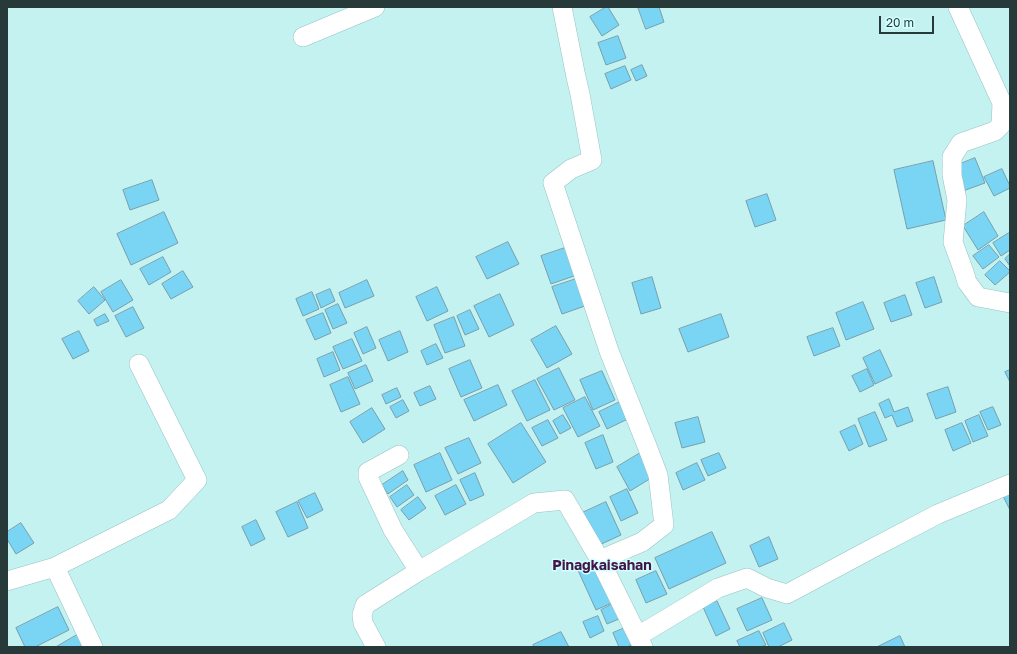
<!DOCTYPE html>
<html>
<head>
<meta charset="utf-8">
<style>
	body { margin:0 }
	#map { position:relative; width:1017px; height:654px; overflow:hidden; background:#c4f2f1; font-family:"Golos Text",sans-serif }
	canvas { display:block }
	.frame { position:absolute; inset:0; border:8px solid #273939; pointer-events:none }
	.scale { position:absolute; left:879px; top:16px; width:55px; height:18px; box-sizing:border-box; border:2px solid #273939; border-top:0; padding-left:5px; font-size:12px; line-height:14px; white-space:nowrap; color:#273939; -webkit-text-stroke:3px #d1ffff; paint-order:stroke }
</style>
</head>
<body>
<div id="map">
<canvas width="1017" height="654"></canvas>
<div class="frame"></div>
<div class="scale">20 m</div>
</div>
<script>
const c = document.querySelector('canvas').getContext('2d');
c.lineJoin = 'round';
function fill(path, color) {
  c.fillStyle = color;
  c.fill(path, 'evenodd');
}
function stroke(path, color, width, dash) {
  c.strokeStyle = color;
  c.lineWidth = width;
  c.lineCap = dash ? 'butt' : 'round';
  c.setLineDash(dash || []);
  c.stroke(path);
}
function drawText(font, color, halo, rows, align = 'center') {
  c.font = font + ' "Golos Text",sans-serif';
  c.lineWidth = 3;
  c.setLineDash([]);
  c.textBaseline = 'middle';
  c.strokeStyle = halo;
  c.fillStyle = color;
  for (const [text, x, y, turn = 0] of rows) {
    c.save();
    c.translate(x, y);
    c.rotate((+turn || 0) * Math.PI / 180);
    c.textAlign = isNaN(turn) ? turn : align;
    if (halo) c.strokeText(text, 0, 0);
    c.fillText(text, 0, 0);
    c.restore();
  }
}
const building = new Path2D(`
	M606,7H608L619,25L602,36L590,17Z
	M638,7H659L664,22L646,29Z
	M618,36L626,58L606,65L598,43Z
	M642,65L647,76L636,81L631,70Z
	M625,66L631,80L611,89L605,74Z
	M975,158L985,183L963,191L953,167Z
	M933,161L946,220L907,229L894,170Z
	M1002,169L1010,186V188L994,196L984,177Z
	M152,180L159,200L130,210L123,190Z
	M767,194L776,220L755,227L746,201Z
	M164,212L178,243L131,265L117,234Z
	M984,212L998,236L978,250L963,226Z
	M1009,233L1010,234V250L1001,256L993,243Z
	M508,242L519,264L487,279L476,257Z
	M989,245L999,257L983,269L973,256Z
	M568,247L577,275L551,284L541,256Z
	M1010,254V266L1005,259Z
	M163,257L171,272L149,285L140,269Z
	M1000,261L1010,271V272L995,285L985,275Z
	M183,271L193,287L171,299L162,284Z
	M652,277L661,308L641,314L632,283Z
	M934,277L942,302L925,308L916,283Z
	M576,279L585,306L562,314L552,287Z
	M121,280L133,300L113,312L101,292Z
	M367,280L374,296L345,308L339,293Z
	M94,287L105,300L89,314L78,301Z
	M437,287L448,311L427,321L416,297Z
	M330,289L335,301L321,308L316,295Z
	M312,292L319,309L303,316L296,299Z
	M500,294L514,325L489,337L474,306Z
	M905,295L912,315L891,322L884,303Z
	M863,302L874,329L846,340L836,313Z
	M338,304L347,323L333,329L325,310Z
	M133,307L144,328L126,337L115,316Z
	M470,310L479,329L465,335L457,316Z
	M323,313L331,333L315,340L306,320Z
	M105,314L109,321L97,326L94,320Z
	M721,314L729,337L688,352L679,329Z
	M454,317L465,346L445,353L434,325Z
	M556,326L572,354L547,368L531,340Z
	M367,327L376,348L363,354L354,333Z
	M833,328L840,346L814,356L807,337Z
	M79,331L89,351L73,359L62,339Z
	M400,331L408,352L388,361L379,340Z
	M352,339L362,361L343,369L333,347Z
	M436,344L443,358L427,365L421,351Z
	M880,350L892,376L875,384L863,358Z
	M333,352L340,370L324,377L317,359Z
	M470,360L482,388L461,397L449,369Z
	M366,365L373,381L355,389L348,373Z
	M559,368L575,400L554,410L537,379Z
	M867,369L874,385L860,392L852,376Z
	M1010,370V382L1005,372Z
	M602,371L615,400L593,410L580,380Z
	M348,377L360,404L341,412L330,385Z
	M535,380L550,410L527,421L512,391Z
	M498,385L507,405L474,421L464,400Z
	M430,386L436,399L420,406L414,393Z
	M948,387L956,412L936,419L927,394Z
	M397,388L401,397L386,404L382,395Z
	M585,397L600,426L578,437L563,408Z
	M626,399L634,416L607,429L599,412Z
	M889,399L894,412L908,407L913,421L897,427L892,415L885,418L879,404Z
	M403,400L409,411L396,418L390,407Z
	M993,407L1001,425L988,430L980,412Z
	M372,408L385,429L363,443L350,422Z
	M875,412L887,440L869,447L858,419Z
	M563,415L571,428L560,434L553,421Z
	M979,415L988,436L973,442L965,421Z
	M698,417L705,442L682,448L675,423Z
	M548,420L558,438L542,446L532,428Z
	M521,423L546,462L513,483L488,444Z
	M962,423L971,443L953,451L945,430Z
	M855,425L863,444L849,451L840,432Z
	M603,435L613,462L596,469L585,443Z
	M469,438L481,463L458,474L445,448Z
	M642,452L656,475L630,491L617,467Z
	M440,453L452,480L426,492L414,465Z
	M719,453L726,468L708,476L701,460Z
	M697,463L705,480L683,490L676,473Z
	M403,471L408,480L388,494L382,485Z
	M475,473L484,495L470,501L460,480Z
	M407,485L414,495L397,507L390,497Z
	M456,485L466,504L445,515L435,496Z
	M627,489L638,513L621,521L610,497Z
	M1010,492V510L1003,496Z
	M315,493L323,510L307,518L298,501Z
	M418,497L426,508L409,520L401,510Z
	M297,502L308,528L288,537L276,512Z
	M606,502L621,535L597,546L582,513Z
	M256,520L265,539L251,546L242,527Z
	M21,523L34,543L16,554L7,539V532Z
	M712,532L726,563L669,589L655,558Z
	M769,537L778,559L759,567L750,546Z
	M597,559L616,601L596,610L577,568Z
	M656,571L667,594L646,603L636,580Z
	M762,598L772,620L747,631L737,609Z
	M619,601L626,616L607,624L601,610Z
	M717,601L730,629L716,636L703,607Z
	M58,607L69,630L35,647H25L16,628Z
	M598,616L604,631L590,638L583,622Z
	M784,623L792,640L778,647H769L763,633Z
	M627,627L635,643L627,647H619L613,633Z
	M759,631L766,645L761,647H740L737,641Z
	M561,632L569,647H534L533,645Z
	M77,635L84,647H56Z
	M900,636L905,647H877Z`);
const street = new Path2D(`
	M958,7L1002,103L1001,125L995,131L961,143L952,157V175L957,200L953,242L964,272L967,282L978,297L1010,303
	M303,37L375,7
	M399,455L368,472V477L393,530L419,571
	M600,560L643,647
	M55,567L93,647
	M7,581L55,567L169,510L197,480L139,364
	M638,636L718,588L747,578L767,588L787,594L871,549L938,514L1010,484
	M376,647L363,623L362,615L365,605L419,571L534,503L565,500L600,560L642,542L664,525L658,475L647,446L609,351L553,183L571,169L592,160L580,94L576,77L562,7`);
const quarterNames = [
	["Pinagkaisahan",602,566]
];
fill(building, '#79d5f3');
stroke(building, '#779eac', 1);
stroke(street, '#96c3c3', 20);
stroke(street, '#fff', 19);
drawText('bold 14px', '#441648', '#d1ffff', quarterNames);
</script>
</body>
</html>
